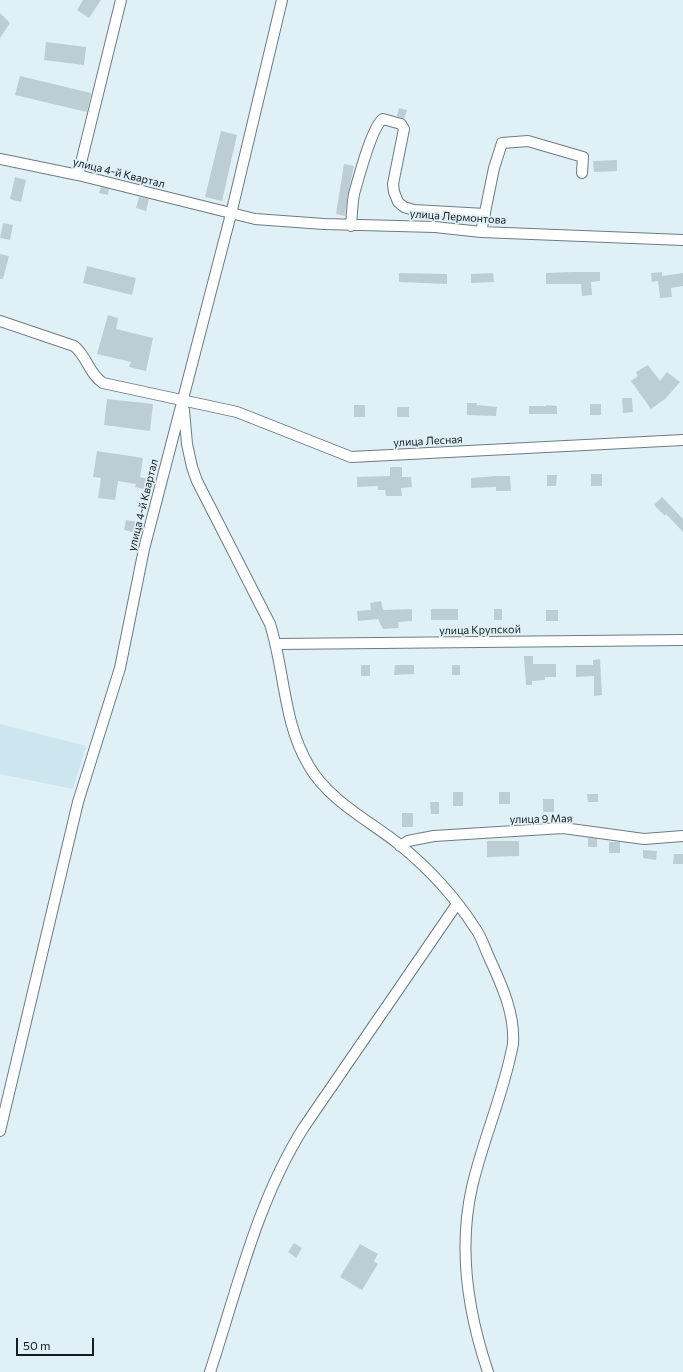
<!DOCTYPE html>
<html>
<head>
<meta charset="utf-8">
<style>
	body { margin:0 }
	#map { position:relative; width:683px; height:1372px; overflow:hidden; background:#dff1f7; font-family:Commissioner,sans-serif }
	canvas { display:block }
	.scale { position:absolute; left:16px; top:1338px; width:78px; height:18px; box-sizing:border-box; border:2px solid #161d1e; border-top:0; padding-left:5px; font-size:12px; line-height:14px; white-space:nowrap; color:#161d1e; -webkit-text-stroke:3px #dff1f7; paint-order:stroke }
</style>
</head>
<body>
<div id="map">
<canvas width="683" height="1372"></canvas>
<div class="scale">50 m</div>
</div>
<script>
const c = document.querySelector('canvas').getContext('2d');
c.lineJoin = 'round';
function fill(path, color) {
  c.fillStyle = color;
  c.fill(path, 'evenodd');
}
function stroke(path, color, width, dash) {
  c.strokeStyle = color;
  c.lineWidth = width;
  c.lineCap = dash ? 'butt' : 'round';
  c.setLineDash(dash || []);
  c.stroke(path);
}
function drawText(font, color, halo, rows, align = 'center') {
  c.font = font + ' Commissioner,sans-serif';
  c.lineWidth = 3.5;
  c.setLineDash([]);
  c.textBaseline = 'middle';
  c.strokeStyle = halo;
  c.fillStyle = color;
  for (const [text, x, y, turn = 0] of rows) {
    c.save();
    c.translate(x, y);
    c.rotate((+turn || 0) * Math.PI / 180);
    c.textAlign = isNaN(turn) ? turn : align;
    if (halo) c.strokeText(text, 0, 0);
    c.fillText(text, 0, 0);
    c.restore();
  }
}
const built = new Path2D(`
	M0,724L86,746L73,789L0,774Z`);
const building = new Path2D(`
	M83,0H101L89,18L77,10Z
	M0,13L10,23L0,38Z
	M46,42L86,47L84,65L44,60Z
	M20,76L91,93L87,112L15,95Z
	M399,108L407,110L404,119L397,116Z
	M221,131L237,135L222,201L205,197Z
	M617,160V171L594,172L593,161Z
	M344,164L354,166L348,193L345,216L336,214Z
	M15,177L26,180L21,202L10,199Z
	M101,187L109,189L108,195L99,193Z
	M139,197L149,199L146,211L136,208Z
	M3,223L13,225L10,240L0,238Z
	M0,254L9,256L3,279H0Z
	M87,266L136,278L132,295L83,283Z
	M573,272H600V281L591,282L592,295L582,296L581,284H546V273Z
	M662,272V276L683,273V286L671,288L672,297L660,298L658,281L652,282L651,273Z
	M399,273L447,274V284L399,282Z
	M493,273L494,282L471,283V274Z
	M108,315L118,318L116,329L153,338L146,371L129,367L131,362L97,354Z
	M648,365L660,381L667,372L680,382L665,399L651,409L631,381L638,376L636,372Z
	M622,398H632L633,412L623,413Z
	M107,399L153,404L150,431L104,425Z
	M467,403H477V405L497,407L496,416L467,415Z
	M590,404H601V415H590Z
	M354,405H365V417H354Z
	M546,405L557,406V414H529V406H546Z
	M397,407H409V417H397Z
	M97,451L143,458L140,477L153,480L151,491L135,487L136,484L118,481L115,500L98,498L101,478L93,477Z
	M390,467H402V477H411L412,487L401,488L402,496H386L385,490H378V486L357,487V477L390,476Z
	M591,474H602V486H591Z
	M547,475H557L556,486H547Z
	M496,476H510L511,491H496V487L471,488V478Z
	M662,497L683,519V532L666,514L665,516L654,505Z
	M126,520L143,523L140,534L124,530Z
	M381,601L383,610L412,609V621L398,622L399,628L383,629L378,619L358,621L357,611L371,610L370,603Z
	M431,609H458V620H431Z
	M494,609H502V620H494Z
	M546,610H558V621H546Z
	M524,656H533V664H556V677H545V680L532,681V685H526Z
	M600,659L602,695L594,696V676L576,677V665H593V660Z
	M361,665H370V676H361Z
	M395,665H414V674L394,675Z
	M452,665H460V675H452Z
	M453,792H463V806H453Z
	M499,792H510V804H499Z
	M587,794H598V802H588Z
	M543,799H554V812H543Z
	M430,802H439V814H431Z
	M402,813H413V827H402Z
	M588,838L597,839V847H588Z
	M487,841H519V856L487,857Z
	M609,842H620V853H609Z
	M643,850L657,851L656,860L643,858Z
	M674,854H683V864H673Z
	M294,1243L302,1248L296,1258L288,1252Z
	M360,1244L378,1254L374,1261L378,1264L362,1290L340,1277Z`);
const minor = new Path2D(`
	M0,159L78,175L255,219L324,224L435,227L481,232L683,240
	M78,175L121,0
	M351,226C352,215 352,205 354,194C358,180 372,126 383,119L401,124L404,129L393,184L394,192L398,202L404,207L414,210L485,214
	M481,232L494,168L502,143L528,141L583,157L582,173
	M0,321L74,346C87,356 89,374 103,383L237,412L351,457L683,440
	M184,410L187,444L192,467L197,481L270,624C285,671 283,723 309,766C329,801 370,821 400,845C428,868 455,897 475,928C481,936 484,946 488,955C501,984 515,1012 513,1044C504,1093 483,1139 472,1187C458,1249 468,1313 488,1372
	M277,644L683,640
	M400,846L408,841L434,836L563,828L644,839L683,836
	M0,1131L78,802L120,668L144,549L231,214L282,0
	M210,1372C237,1290 257,1201 304,1127L457,904`);
const streetNames = [
	["улица 4-й Квартал",119,173,14],
	["улица Лермонтова",458,217,4],
	["улица Лесная",428,441,-3],
	["улица 4-й Квартал",143,505,-76],
	["улица Крупской",480,630,-1],
	["улица 9 Мая",541,819,-1]
];
fill(built, '#cbe6ee');
fill(building, '#bcced3');
stroke(minor, '#6c7c81', 12);
stroke(minor, '#fff', 10);
drawText('11px', '#161d1e', '#dff1f7', streetNames);
</script>
</body>
</html>
